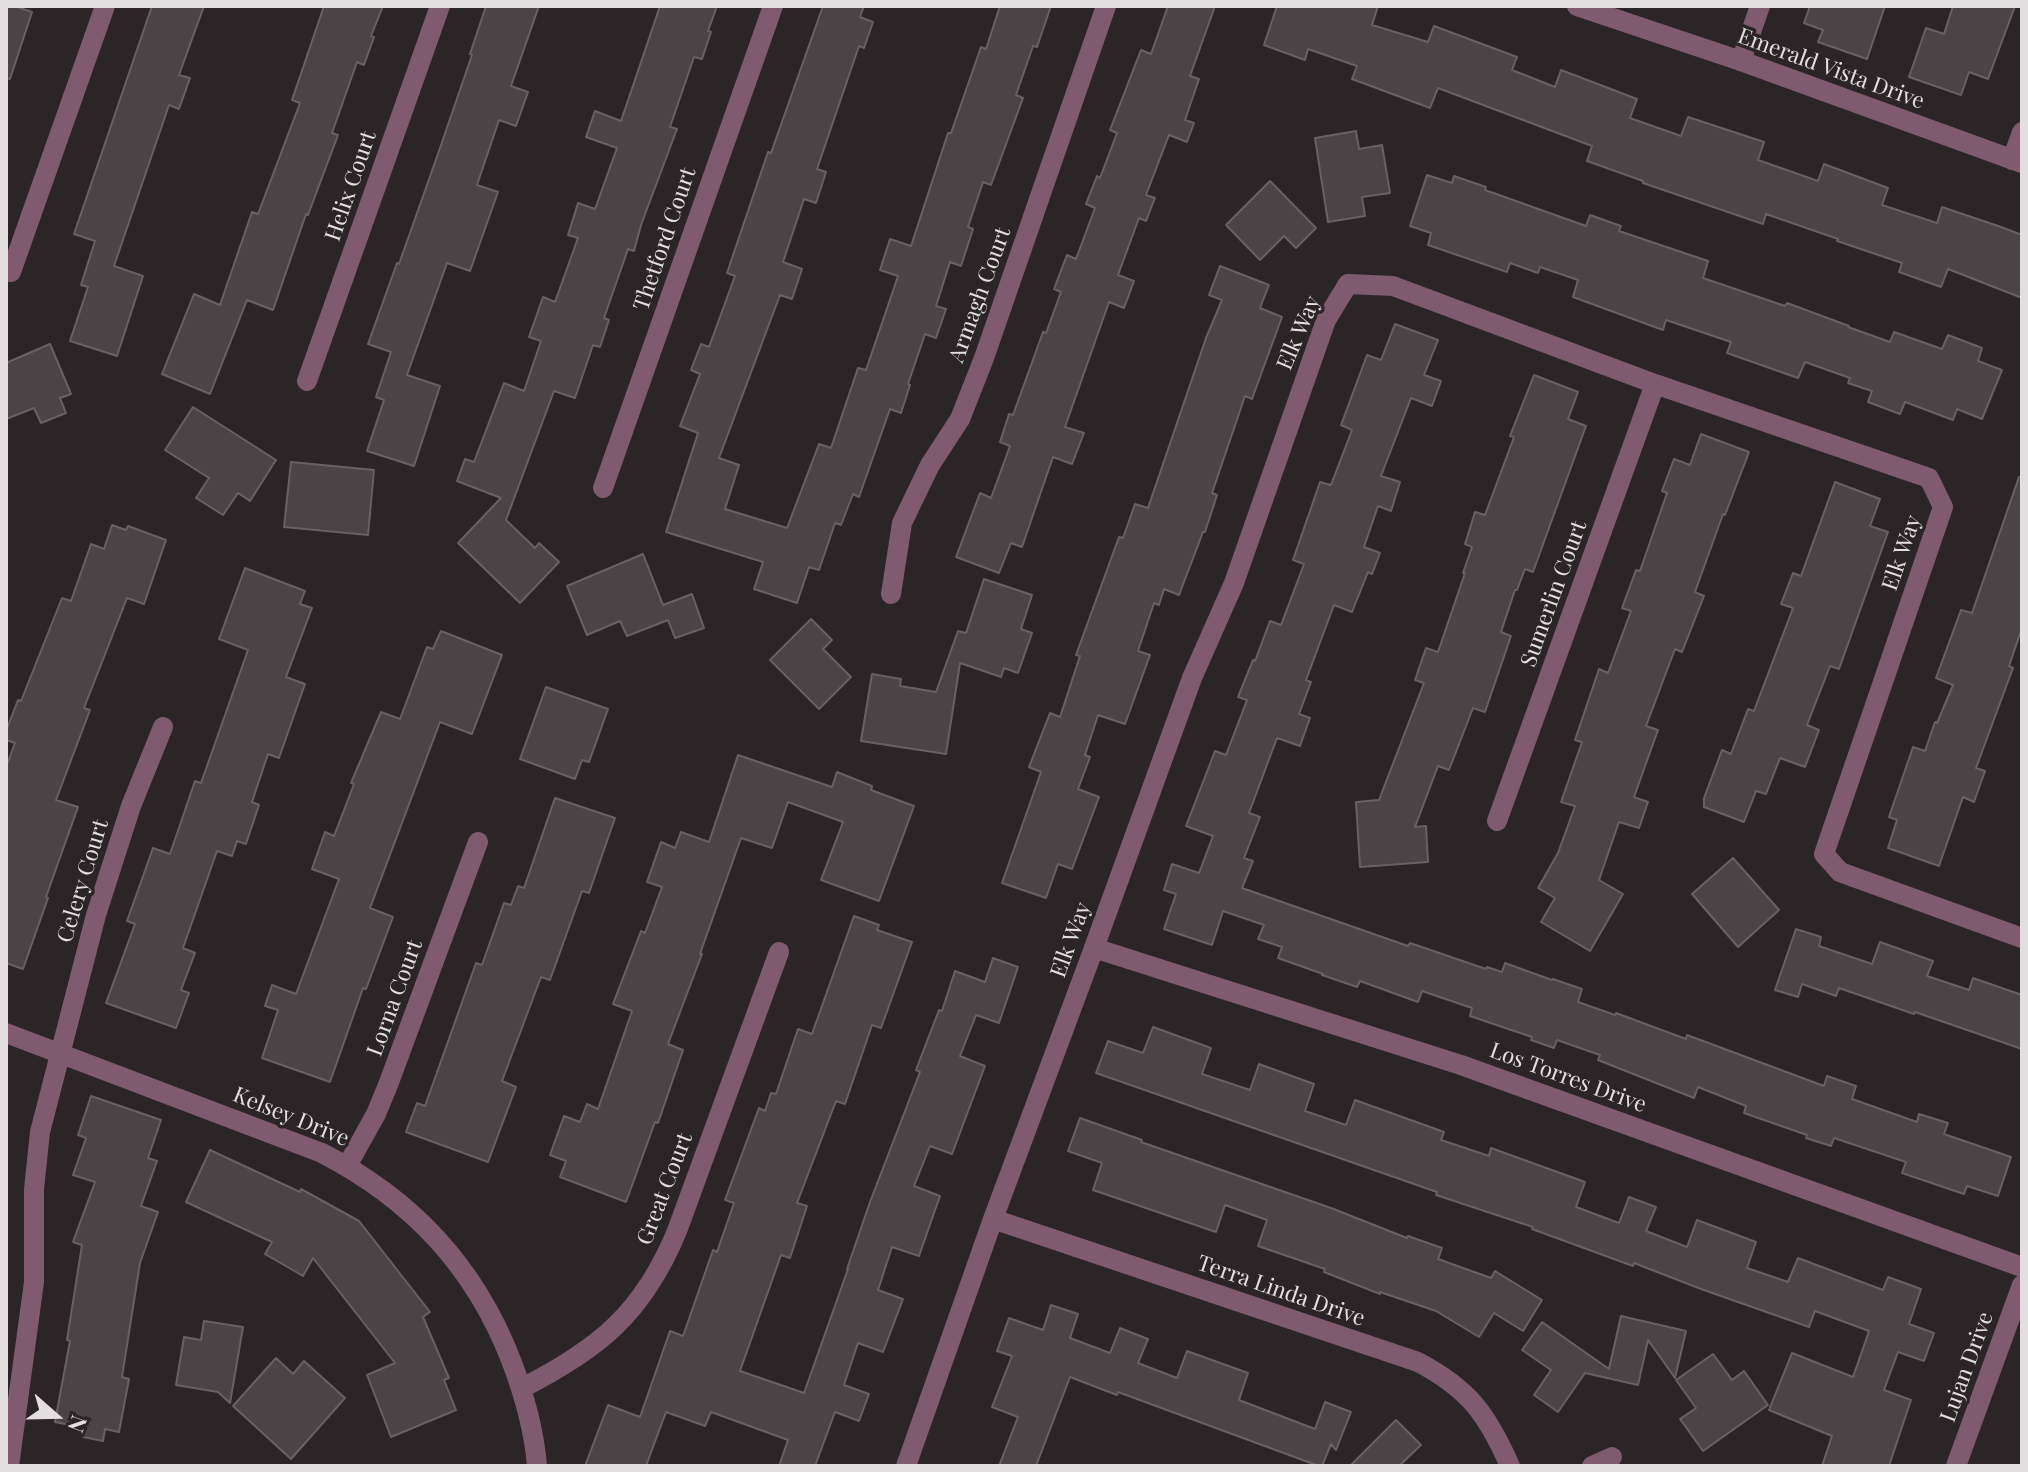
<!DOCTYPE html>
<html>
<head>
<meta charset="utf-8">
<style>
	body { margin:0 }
	#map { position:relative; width:2028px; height:1472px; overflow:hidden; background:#2b2528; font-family:"Playfair Display",serif }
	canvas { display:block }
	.frame { position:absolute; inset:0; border:8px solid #e3dfe1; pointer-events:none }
	.north { position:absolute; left:16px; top:1376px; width:80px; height:80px; -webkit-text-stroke:6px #2b2528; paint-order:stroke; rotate:110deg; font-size:22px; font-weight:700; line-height:32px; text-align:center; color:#e3dfe1 }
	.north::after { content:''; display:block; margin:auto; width:28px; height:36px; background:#e3dfe1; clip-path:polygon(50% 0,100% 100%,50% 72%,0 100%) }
</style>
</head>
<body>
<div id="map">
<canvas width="2028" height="1472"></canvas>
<div class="frame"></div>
<div class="north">N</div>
</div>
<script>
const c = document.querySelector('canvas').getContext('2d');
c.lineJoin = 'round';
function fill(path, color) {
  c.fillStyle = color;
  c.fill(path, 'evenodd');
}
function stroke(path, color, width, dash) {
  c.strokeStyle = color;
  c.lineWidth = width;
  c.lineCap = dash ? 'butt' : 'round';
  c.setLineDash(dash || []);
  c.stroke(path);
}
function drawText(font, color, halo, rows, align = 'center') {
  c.font = font + ' "Playfair Display",serif';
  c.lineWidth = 7;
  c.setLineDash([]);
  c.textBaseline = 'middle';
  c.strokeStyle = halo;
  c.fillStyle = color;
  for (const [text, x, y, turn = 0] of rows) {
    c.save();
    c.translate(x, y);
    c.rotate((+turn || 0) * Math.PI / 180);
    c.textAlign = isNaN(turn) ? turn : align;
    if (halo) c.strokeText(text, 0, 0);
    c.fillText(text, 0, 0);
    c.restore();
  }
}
const building = new Path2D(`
	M6,6H14L32,12L10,79L6,78Z
	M152,6H204L179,75L190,78L179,109L169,105L114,266L143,276L117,356L70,341L88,287L81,285L95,241L74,234Z
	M324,6H383L371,36L374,37L364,65L357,62L332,133L338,135L308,215L306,214L273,310L247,300L210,394L162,374L194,294L220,305L252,212L258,214L300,103L292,100Z
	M486,6H539L511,86L528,92L516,126L499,120L477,185L498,192L470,271L447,263L407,375L440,386L414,466L367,451L384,400L376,397L391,352L368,344L397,263L399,264L439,151L472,55L470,54Z
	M660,6H717L708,31L711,32L702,59L694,57L670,127L677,129L641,225L634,251L628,249L604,318L609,320L600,347L593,345L575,398L554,391L506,520L535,548L539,543L559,562L520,603L458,543L501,498L457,481L465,459L474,462L504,383L524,391L541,341L529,337L543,297L555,302L578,238L568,235L578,203L595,209L617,148L586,137L595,111L621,121Z
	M823,6H864L860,17L873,22L864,48L859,46L817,169L826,172L816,203L804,199L783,262L802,269L792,299L780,295L719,458L739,465L725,509L787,528L819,444L831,448L858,368L866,370L898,276L880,270L890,239L911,246L948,133H951L981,47L986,49L1000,6H1051L1037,47L1033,46L1016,95L1023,98L991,185L983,182L968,227L973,229L961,266L950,262L936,306L946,309L936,338L925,334L908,384L910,385L901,413L890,409L859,497L853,494L841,525L835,523L819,570L809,567L797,603L754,589L763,562L666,532L698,433L680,426L700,374L691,370L701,344L709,347L735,276L727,273L768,152L771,153Z
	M1168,6H1215L1190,76L1199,79L1185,120L1194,123L1187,142L1169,135L1146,195L1155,198L1146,221L1139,218L1118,275L1134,281L1124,308L1109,302L1065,427L1084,433L1072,464L1053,457L1022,547L1011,543L999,573L956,557L980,493L991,498L1010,446L1000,442L1009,414L1013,415L1043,332L1046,333L1061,292L1054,289L1067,255L1076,259L1095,208L1086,204L1097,176L1100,178L1117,133L1110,130L1141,50L1151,54Z
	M1277,6H1378L1372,25L1428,42L1434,26L1517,57L1512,70L1555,87L1561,70L1637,99L1630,118L1681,136L1688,117L1764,142L1758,160L1818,181L1824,164L1888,188L1882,205L1937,223L1942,207L2001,227L2022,235V298L1948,269L1941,287L1899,272L1902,263L1837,241L1838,239L1766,214L1763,224L1643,183V181L1587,161L1592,146L1438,88L1430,108L1352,79L1357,66L1308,49L1305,60L1264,45Z
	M1810,6H1885L1867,59L1818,42L1823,30L1804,23Z
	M1953,6H2015L1988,79L1969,72L1961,95L1909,77L1926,28L1944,34Z
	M1356,131L1359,149L1382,145L1390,193L1362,197L1365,216L1328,222L1315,138Z
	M1427,175L1452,183L1454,176L1486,187L1485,190L1586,226L1590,215L1621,226L1619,231L1708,261L1703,278L1785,306L1787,303L1849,326L1848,327L1890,342L1894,332L1942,349L1948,335L1982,348L1978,361L2002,370L1982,419L1957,409L1953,420L1905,402L1900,414L1868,402L1872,391L1848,383L1850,378L1805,362L1798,378L1727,353L1731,342L1666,320L1663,330L1573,297L1578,280L1540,267L1538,273L1510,263L1507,272L1428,245L1431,233L1410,226Z
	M1270,181L1316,228L1296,248L1284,236L1260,260L1226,225Z
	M1220,266L1269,285L1260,308L1282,317L1252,399L1245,396L1212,493L1217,495L1205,532H1203L1179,595L1164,589L1159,605L1154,603L1138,651L1150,655L1125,724L1098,715L1085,755L1090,757L1078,789L1099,797L1072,869L1058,864L1046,898L1002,883L1041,772L1029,767L1050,713L1060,717L1080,656L1076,655L1119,537L1123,538L1135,504L1148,508L1206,338L1222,300L1209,295Z
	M1395,324L1438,340L1424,375L1441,381L1432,406L1411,398L1381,476L1400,482L1391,511L1378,506L1364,547L1380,553L1372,574L1368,572L1352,612L1334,605L1306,680L1311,682L1299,714L1310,718L1300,746L1277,738L1249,813L1260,817L1244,858L1253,861L1242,888L1408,946L1410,943L1486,969L1487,967L1502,972L1505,963L1552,980L1553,979L1582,989L1578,1002L1615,1015L1616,1013L1686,1039L1687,1035L1824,1086L1827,1076L1856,1086L1852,1099L1917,1122L1919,1114L1948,1123L1944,1134L2011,1157L1998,1196L1967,1186L1964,1194L1902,1173L1906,1162L1834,1138L1831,1146L1806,1138L1807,1135L1744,1113L1746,1106L1698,1087L1694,1098L1598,1060L1600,1055L1557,1040L1554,1048L1531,1040L1532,1037L1470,1016L1472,1008L1422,991L1418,1002L1360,981L1357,987L1322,975L1323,974L1278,958L1282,947L1258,939L1264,925L1223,911L1212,945L1164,929L1176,894L1164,890L1172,864L1199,873L1213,836L1186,826L1215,751L1226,755L1247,700L1238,697L1253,660L1255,661L1270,621L1281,625L1304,564L1293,560L1320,482L1331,485L1352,430L1341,425L1367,355L1381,360Z
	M50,344L71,394L60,398L66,413L41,423L34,408L6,419V363Z
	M1534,375L1578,392L1568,419L1586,426L1533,572L1525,569L1517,590H1515L1501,632L1511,636L1485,712L1473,708L1449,770L1438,766L1415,827L1426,826L1428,862L1360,867L1356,802L1379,800L1424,683L1415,680L1426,648L1438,652L1465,573H1463L1472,547L1465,544L1475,512L1485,515L1514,437L1510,436Z
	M193,407L276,460L250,501L238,493L223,515L196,498L209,478L165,450Z
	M1701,434L1749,452L1725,515L1723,514L1695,592L1704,596L1682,652L1675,649L1646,726L1658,730L1634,797L1648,802L1639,828L1619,822L1599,880L1623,894L1590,951L1541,922L1555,898L1538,888L1558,853L1575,806L1561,802L1582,742L1575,740L1599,669L1608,673L1631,611L1622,608L1636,570L1640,571L1667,493L1662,491L1674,459L1690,465Z
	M291,462L374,470L368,535L284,527Z
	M2019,477H2022V628L2009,666L2013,668L1976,768L1985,771L1974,802L1963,797L1939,866L1888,848L1897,820L1889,817L1913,747L1925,751L1935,722L1937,723L1953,685L1936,678L1961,610L1972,613Z
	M1835,482L1880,499L1870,526L1888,532L1839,669L1830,666L1807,725L1819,730L1805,767L1780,758L1766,794L1756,791L1744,822L1704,807V798L1722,750L1731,754L1748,709L1754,711L1793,608L1781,604L1793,573L1801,576Z
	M112,525L126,530L128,526L166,540L144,604L127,598L84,708L90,710L56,800L78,807L46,897L48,898L23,969L6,963V767L15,743L6,740V731L18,700L21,701L62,598L71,601L91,544L104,549Z
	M643,554L663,605L692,594L704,628L675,638L668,620L627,636L620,621L587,635L567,586Z
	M245,568L305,591L300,604L312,608L286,677L305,684L279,758L268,754L252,802L259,805L246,844L237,841L232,856L217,851L183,948L195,953L181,990L189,993L176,1028L106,1003L135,924L127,921L153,848L170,854L195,781L201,783L248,650L219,639Z
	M984,579L1032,595L1021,629L1032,633L1018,673L1004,668L1001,677L960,663L946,754L861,741L872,674L901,679L900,686L936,692L958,631L966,633Z
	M811,619L832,640L823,649L851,677L819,709L770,660Z
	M441,631L502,655L472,734L440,722L370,908L393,917L366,989L363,988L330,1082L262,1058L278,1010L265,1006L272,985L296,994L339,879L312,869L325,832L334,836L354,784L351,783L381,712L400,719L427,647L433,649Z
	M546,687L608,709L589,762L582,760L575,779L520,759Z
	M738,755L832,787L837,772L872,786L871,790L914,806L879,901L821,880L843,822L788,802L772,848L741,838L700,954H702L668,1044L683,1050L658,1123L655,1122L626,1202L560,1177L566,1161L550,1155L564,1116L580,1122L587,1104L598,1109L632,1011L613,1004L641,931L645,933L662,887L647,882L661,842L675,848L681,832L709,842Z
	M555,798L615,818L589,893L582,891L550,980L541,977L502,1081L516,1087L488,1162L406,1132L417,1103L425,1106L476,963L482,965L504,903L511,905L518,886L524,888Z
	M1733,858L1779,910L1738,947L1692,894Z
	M854,916L879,925L877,930L912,942L881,1028L872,1025L845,1104L836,1101L797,1203L807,1206L790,1258L781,1255L740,1371L804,1393L848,1269H847L870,1202L920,1072L916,1070L939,1010L942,1011L955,971L985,982L993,958L1018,967L999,1023L976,1015L960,1056L985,1066L952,1154L930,1146L914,1186L940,1196L919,1256L892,1247L878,1290L903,1299L883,1352L858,1343L844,1385L869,1394L859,1421L835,1412L815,1466H779L788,1440L711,1412L705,1426L666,1412L646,1466H585L608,1405L640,1417L670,1331L683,1336L713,1250L717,1252L734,1203L725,1200L759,1108L765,1111L771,1093L776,1094L798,1029L812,1034Z
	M1796,929L1821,937L1819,946L1872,964L1880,942L1933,961L1927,976L1969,990L1973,978L2022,995V1049L1915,1012L1914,1014L1839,988L1836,996L1802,984L1798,997L1775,990Z
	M1153,1027L1211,1048L1202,1074L1250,1090L1259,1064L1314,1084L1305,1111L1346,1125L1355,1100L1444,1132L1441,1140L1489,1156L1491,1148L1585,1182L1576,1207L1619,1223L1629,1197L1656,1207L1646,1231L1687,1247L1697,1220L1756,1242L1747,1268L1788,1282L1798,1258L1883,1290L1888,1277L1921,1289L1909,1324L1934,1333L1924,1361L1898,1352L1884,1390L1911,1400L1889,1466H1822L1832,1436L1769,1410L1792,1353L1853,1377L1869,1331L1815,1311L1809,1327L1701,1289L1634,1263L1633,1266L1532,1229L1533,1227L1436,1195L1437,1192L1096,1073L1108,1041L1143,1053Z
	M91,1096L161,1120L148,1158L157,1161L141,1206L158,1212L140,1263L122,1377L129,1379L119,1432L105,1429L103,1441L83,1437L85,1428L55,1422L70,1341L67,1340L82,1245L73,1242L95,1182L73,1175L86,1138L78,1135Z
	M1080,1118L1142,1140L1141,1142L1331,1208L1407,1238L1408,1236L1442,1248L1438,1259L1491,1278L1495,1271L1542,1300L1523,1331L1494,1313L1479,1337L1436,1311L1380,1292V1294L1324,1272L1325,1269L1258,1246L1267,1220L1225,1205L1216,1232L1093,1190L1102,1163L1068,1151Z
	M210,1150L300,1192L301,1189L359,1221L430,1312L423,1317L449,1378L444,1380L456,1410L391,1437L367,1375L395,1363L313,1258L303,1276L265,1254L272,1242L186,1202Z
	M1051,1305L1078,1314L1070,1338L1110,1353L1120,1328L1148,1339L1138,1363L1177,1378L1187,1351L1248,1373L1239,1400L1315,1429L1325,1402L1351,1412L1336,1450L1331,1444L1322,1466H1319L1118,1392L1117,1395L1070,1377L1036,1466H999L1018,1417L992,1407L1012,1356L997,1351L1009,1318L1043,1330Z
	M1621,1316L1686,1331L1675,1378L1648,1340L1638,1385L1585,1373L1558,1412L1534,1395L1551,1370L1522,1350L1542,1322L1609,1369Z
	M204,1321L243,1327L230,1403L218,1392L176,1385L184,1337L201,1340Z
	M1713,1354L1732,1380L1744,1371L1768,1405L1703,1451L1680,1419L1696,1408L1676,1380Z
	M276,1358L293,1374L304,1361L345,1398L291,1459L233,1406Z
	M1396,1420L1421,1445L1399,1466H1350Z`);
const minor = new Path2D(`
	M1741,61L1760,6
	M2012,160L2022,132
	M11,272L105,6
	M307,381L440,6
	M603,488L773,6
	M891,594L902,523L930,465L960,419L984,358L1106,6
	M1497,821L1655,384
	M2022,938L1840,872L1824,854L1943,507L1929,478L1655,384L1393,286L1348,284L1326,320L1234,583L1192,678L1094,948L1461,1065L2022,1267
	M6,1033L322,1153C411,1199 474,1265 511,1360C524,1394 534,1429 537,1466
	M347,1166L376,1114L388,1085L478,842
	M522,1388C599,1349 643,1313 677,1231L779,952
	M9,1466L34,1282V1189L40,1132L96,915L131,806L163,727
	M1592,1466L1612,1457
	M1956,1466L2022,1285`);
const tertiary = new Path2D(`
	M1577,6L1741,61L2022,163
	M993,1219L1418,1362C1469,1389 1487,1414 1510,1466
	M906,1466L993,1219L1094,948`);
const streetNames = [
	["Emerald Vista Drive",1831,69,20],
	["Helix Court",351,186,-71],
	["Thetford Court",665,239,-71],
	["Armagh Court",980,295,-70],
	["Elk Way",1299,333,-67],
	["Elk Way",1902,553,-71],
	["Sumerlin Court",1554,594,-70],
	["Celery Court",83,881,-73],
	["Elk Way",1071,940,-70],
	["Lorna Court",395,998,-70],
	["Los Torres Drive",1568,1078,20],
	["Kelsey Drive",291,1117,22],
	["Great Court",665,1189,-69],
	["Terra Linda Drive",1281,1291,19],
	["Lujan Drive",1967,1367,-70]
];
fill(building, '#4a4447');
stroke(building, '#676164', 2);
stroke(minor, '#805a6e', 20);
stroke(tertiary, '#805a6e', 20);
drawText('22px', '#e3dfe1', '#2b2528', streetNames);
</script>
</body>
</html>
